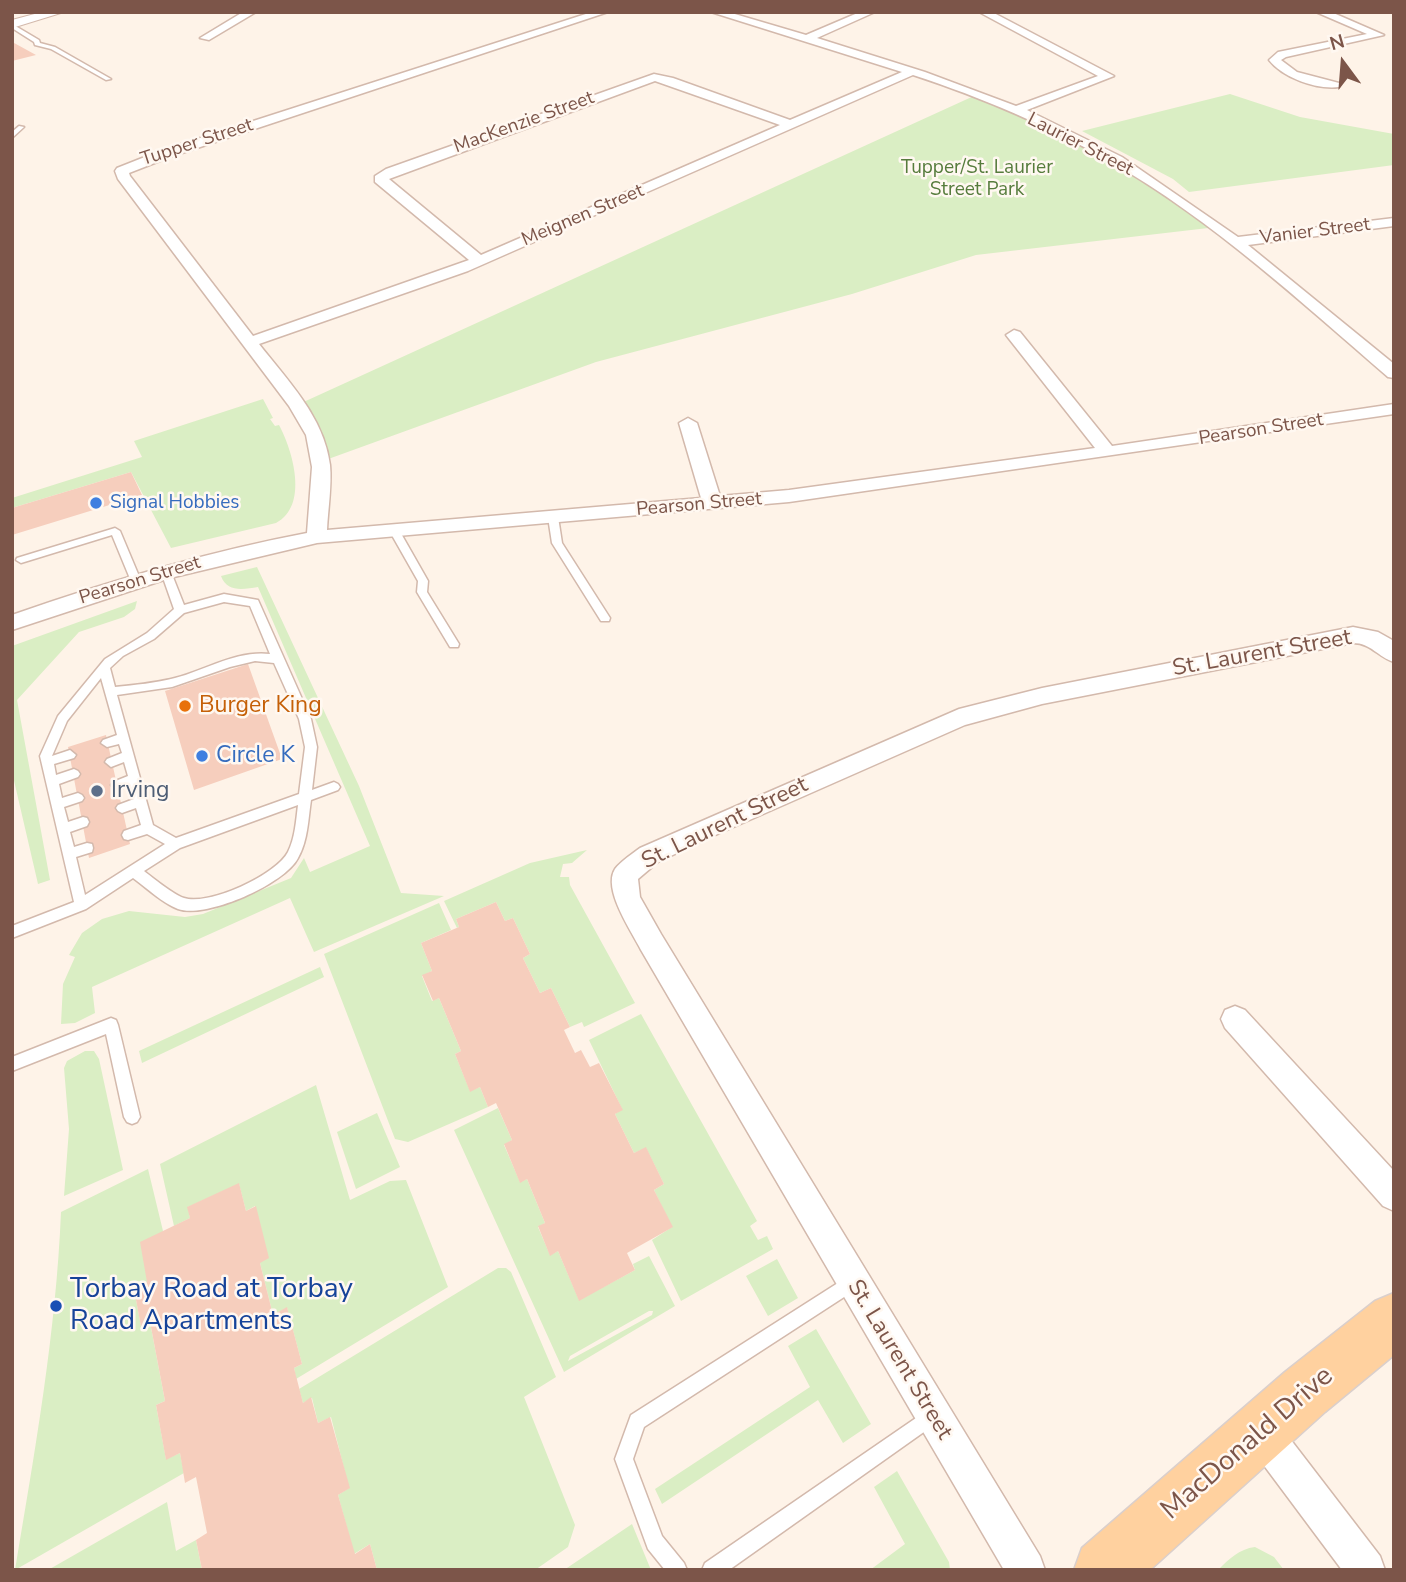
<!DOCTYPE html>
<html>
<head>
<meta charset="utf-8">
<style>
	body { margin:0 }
	#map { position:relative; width:1406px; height:1582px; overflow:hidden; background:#fef3e8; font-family:"Nunito Sans",sans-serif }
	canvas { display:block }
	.frame { position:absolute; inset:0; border:14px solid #7c5549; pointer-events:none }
	.north { position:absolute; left:1308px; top:28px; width:70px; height:70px; -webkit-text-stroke:5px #fff8f1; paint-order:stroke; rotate:344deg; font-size:19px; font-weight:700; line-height:28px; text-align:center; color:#7c5549 }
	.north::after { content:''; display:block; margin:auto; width:24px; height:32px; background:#7c5549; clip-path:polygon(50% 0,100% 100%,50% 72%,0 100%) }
</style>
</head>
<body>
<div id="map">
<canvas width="1406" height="1582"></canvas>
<div class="frame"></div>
<div class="north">N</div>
</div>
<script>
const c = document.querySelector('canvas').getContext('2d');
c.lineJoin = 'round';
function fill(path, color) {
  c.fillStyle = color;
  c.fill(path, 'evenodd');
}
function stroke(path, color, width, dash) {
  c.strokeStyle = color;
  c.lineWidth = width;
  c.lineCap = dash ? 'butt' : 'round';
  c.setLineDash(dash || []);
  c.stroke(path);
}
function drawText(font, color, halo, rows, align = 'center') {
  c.font = font + ' "Nunito Sans",sans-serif';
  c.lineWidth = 5;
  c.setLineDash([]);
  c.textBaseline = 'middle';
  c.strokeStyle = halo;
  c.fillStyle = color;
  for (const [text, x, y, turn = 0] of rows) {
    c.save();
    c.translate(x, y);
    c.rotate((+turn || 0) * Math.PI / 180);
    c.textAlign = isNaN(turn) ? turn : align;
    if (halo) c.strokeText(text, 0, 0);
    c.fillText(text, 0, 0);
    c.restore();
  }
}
const green = new Path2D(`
	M1230,94L1300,117L1394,134V165L1189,192L1173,179L1082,131Z
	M976,95L1096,149L1217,227L976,255L852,294L596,362L320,462L297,405Z
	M263,399L273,418L270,419L275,426L279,425C293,451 309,506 276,523L171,548L131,472L12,508V498L142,457L134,441Z
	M257,567L359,786L401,893L444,896L314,952L290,898L92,987L95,1013L75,1023L61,1024L63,984L75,957L69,955L82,933L102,919L129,911L185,917L203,914L291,878L304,858L310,872L370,846L258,587C244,589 227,593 221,576Z
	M137,601L135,609L124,617L79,632L17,700L50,880L38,884L12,772V646Z
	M587,850L572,863L563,864L560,877H569L570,885L635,1003L584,1027L582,1022L570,1027L551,988L540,993L523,958L530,954L513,918L505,921L496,902L456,919L459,927L457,928L444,901L530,863Z
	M439,903L451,930L421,943L432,971L422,976L432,1001L439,998L461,1051L455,1054L470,1091L480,1087L488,1107L408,1142L395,1139L324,954Z
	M320,967L324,977L142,1063L139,1051Z
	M641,1014L757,1221L750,1226L758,1240L767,1236L773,1249L681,1301L652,1240L672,1227L654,1190L664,1184L646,1148L634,1153L615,1114L622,1109L589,1040Z
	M85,1051H94L99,1059L123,1170L64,1196L69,1129L64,1068L67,1061Z
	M316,1085L350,1200L390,1181L406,1180L448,1287L296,1379L294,1368L302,1364L287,1308L273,1315L260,1263L255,1206L246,1211L239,1184L188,1207L190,1218L174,1226L160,1164Z
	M498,1108L512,1140L504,1145L520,1182L527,1179L545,1223L538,1227L550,1255L558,1251L579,1300L635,1270L633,1264L649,1256L675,1306L564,1372L454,1130ZM649,1311H653L652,1315L568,1361L570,1356Z
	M377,1113L400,1167L356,1189L337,1132Z
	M148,1169L163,1231L147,1282L134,1289L141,1326L150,1322L165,1401L156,1405L166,1459L180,1453L184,1473L15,1570C35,1451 56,1332 61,1212Z
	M777,1259L798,1298L768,1316L746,1276Z
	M498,1268H506L511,1272L556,1377L524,1397L575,1525L568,1547L535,1570H377L370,1544L354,1554L338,1495L349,1488L331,1417L318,1423L312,1398L303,1403L299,1389Z
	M816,1329L871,1424L843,1443L818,1400L662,1504L655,1489L810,1387L788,1346Z
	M897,1471L949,1562L950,1570H870L905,1544L874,1487Z
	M167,1502L176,1551L196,1540L202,1570H48Z
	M632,1524L651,1570H564Z
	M1255,1547L1274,1557L1284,1570H1218C1229,1559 1239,1549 1255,1547Z`);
const building = new Path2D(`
	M12,42L16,44L36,55L12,61Z
	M131,472L142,495L12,535V508Z
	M248,664L282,759L194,790L165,691Z
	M106,735L130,844L89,858L68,747Z
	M496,902L505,921L513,918L530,954L523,958L540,993L551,988L570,1027L564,1030L575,1053L581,1050L590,1067L599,1063L623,1110L615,1114L634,1153L646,1147L664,1184L654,1190L673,1227L627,1253L635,1270L579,1301L558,1251L550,1256L538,1226L545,1223L527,1179L520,1183L504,1144L512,1140L496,1103L488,1107L480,1087L470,1092L455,1054L461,1051L439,998L433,1001L422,975L432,971L421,943L459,927L456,919Z
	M239,1183L246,1211L256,1206L269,1258L260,1263L273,1315L287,1307L302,1364L294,1368L303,1403L311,1397L318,1423L330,1417L350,1488L338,1495L355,1554L370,1544L377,1570H202L196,1540L207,1533L196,1477L185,1483L180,1453L166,1460L156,1405L165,1401L150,1322L141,1327L134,1289L147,1282L140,1242L190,1218L187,1207Z`);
const service = new Path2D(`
	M12,24L39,40L40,43L55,47L111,79L106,80L51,49L35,45L34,42L12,28Z
	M19,126L24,127L12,138V132Z
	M553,514L558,517L562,543L610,618L609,621H601L552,543L548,517Z
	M394,527L399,530L428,581L427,592L459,644L458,647H450L417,592L418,581L389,530Z
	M115,528L120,531L141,581L140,583H132L131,581L112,535L21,563L16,560L17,558Z
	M166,569L171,572L184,605L224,594L258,600L311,719L317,747L312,790L334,782L338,784L340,787L338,790L311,800C308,820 308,840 298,858C285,884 206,919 178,909C162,903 147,888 133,878L86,909L12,938V926L74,902L40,756L58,716L105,659L147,633L174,609L161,572ZM224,602L250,606L270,654C237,650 206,670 175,678C156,683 135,685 115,687L110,668L123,656L154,639L184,613ZM255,661L274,663L299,719L305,747L299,794L176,838L153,825L117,695L172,687L230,667ZM101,678L117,735L103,740L101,743L107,747L119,744L122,753L107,759L105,762L111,767L124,762L128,776L113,782L111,785L113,788L117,790L130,785L134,799L118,805L116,808L118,811L122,813L136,808L141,825L124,831L122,835L124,839L128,840L147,834L165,844L85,895L76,857L92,852L93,848L92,844L87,843L74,847L70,832L87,826L89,822L87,818L83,817L68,822L64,807L82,801L84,798L82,795L78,793L62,798L59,784L78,777L80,774L78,771L74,769L56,775L54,764L74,758L76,755L70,750L52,756L67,721ZM298,805C296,821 295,838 288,852C276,875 209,906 184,898C174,895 153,878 144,871L180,848Z
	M111,1018L116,1020L118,1025L140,1117L137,1122L132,1124L127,1122L124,1117L106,1034L12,1071V1057Z
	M852,1274L858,1276L860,1282L858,1288L644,1427L633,1459L662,1536L684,1563L687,1570H665L648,1549L615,1459L631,1415Z
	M932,1407L938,1410L941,1416L938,1422L729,1570H702L705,1563Z`);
const minor = new Path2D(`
	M243,12H256L209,40L200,38Z
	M592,12H608L170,157L129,173L130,176L253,336L469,260L375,182V176L386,169L654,74L673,78L790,120L902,72L711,12H728L806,35L860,12H875L817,38L925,72L1016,106L1098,76L979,12H992L1114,76L1027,110L1122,157L1238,237L1394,218V226L1248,245L1394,364V378L1388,377C1300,301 1212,220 1111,162C1047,125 983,98 913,75L468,271L259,344C288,381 324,417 330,465C332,485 328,509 327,530L701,498L679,423L688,418L697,423L720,496L789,490L1095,448L1006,335L1014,330L1020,332L1112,446L1394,404V414L789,502L317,543L170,578L12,630V615C109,581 207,552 307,533L312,467L306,435L289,406L118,179L115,171L117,168L160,151ZM655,81L780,125L481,255L389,179Z
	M1316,12H1331L1384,35L1286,57L1281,60L1297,72L1339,83V87C1317,90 1283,78 1269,60L1278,52L1367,34Z
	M1353,627L1378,632L1394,641V662C1378,657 1371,643 1353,643L1042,704L965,725L711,837L658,862L638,879L640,897L661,934L1040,1556L1045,1570H1004L641,950C632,932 602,889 615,869C621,861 632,854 640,848L959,709L1042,688Z
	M1235,1006L1245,1010L1394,1171V1211L1383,1206L1225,1028L1221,1019L1225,1010Z
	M1261,1413L1274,1418L1380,1556L1385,1570H1342L1248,1444L1243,1431L1248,1418Z`);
const tertiary = new Path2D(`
	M42,12H64L12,28V20Z`);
const primary = new Path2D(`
	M1394,1293V1355L1325,1412L1150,1570H1074L1082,1548L1285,1372L1375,1301Z`);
const markers = [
	[96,503,7,"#3f7fe0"],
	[185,706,7,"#e8710a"],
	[202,756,7,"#3f7fe0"],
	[97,791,7,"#5c6f8a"],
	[56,1306,7,"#1a4fb4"]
];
const farStreetnames = [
	["MacKenzie Street",524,123,-20],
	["Tupper Street",197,143,-18],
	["Laurier Street",1080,145,27],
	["Meignen Street",583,216,-23],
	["Vanier Street",1315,232,-7],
	["Pearson Street",1261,430,-9],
	["Pearson Street",699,505,-5],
	["Pearson Street",140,581,-17]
];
const farParknames = [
	["Tupper/St. Laurier",977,168],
	["Street Park",977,190]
];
const farShopnames = [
	["Signal Hobbies",110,503]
];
const streetNames = [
	["St. Laurent Street",1262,654,-10],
	["St. Laurent Street",725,824,-26],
	["St. Laurent Street",899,1360,59]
];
const foodNames = [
	["Burger King",199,706]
];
const shopNames = [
	["Circle K",216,756]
];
const serviceNames = [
	["Irving",111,791]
];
const nearTransitnames = [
	["Torbay Road at Torbay",70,1290],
	["Road Apartments",70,1322]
];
const nearStreetnames = [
	["MacDonald Drive",1248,1444,-41]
];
fill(green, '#daeec4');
fill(building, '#f6cebd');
stroke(service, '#d3b9ac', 3);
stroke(minor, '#d3b9ac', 3);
stroke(tertiary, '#d3b9ac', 2);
stroke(primary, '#dacfcc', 3);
fill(service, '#fff');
fill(minor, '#fff');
fill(tertiary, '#fff');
fill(primary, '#ffd19f');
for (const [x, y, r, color] of markers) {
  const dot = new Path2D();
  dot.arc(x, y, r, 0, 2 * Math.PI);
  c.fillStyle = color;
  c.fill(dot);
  stroke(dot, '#fff8f1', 2.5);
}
drawText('19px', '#7c5549', '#fff8f1', farStreetnames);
drawText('19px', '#567c3c', '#fff8f1', farParknames);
drawText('19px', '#366cbe', '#fff8f1', farShopnames, 'left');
drawText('23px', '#7c5549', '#fff8f1', streetNames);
drawText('23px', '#c56008', '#fff8f1', foodNames, 'left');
drawText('23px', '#366cbe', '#fff8f1', shopNames, 'left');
drawText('23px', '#4e5e75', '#fff8f1', serviceNames, 'left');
drawText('28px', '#164399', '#fff8f1', nearTransitnames, 'left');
drawText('28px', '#7c5549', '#fff8f1', nearStreetnames);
</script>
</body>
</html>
